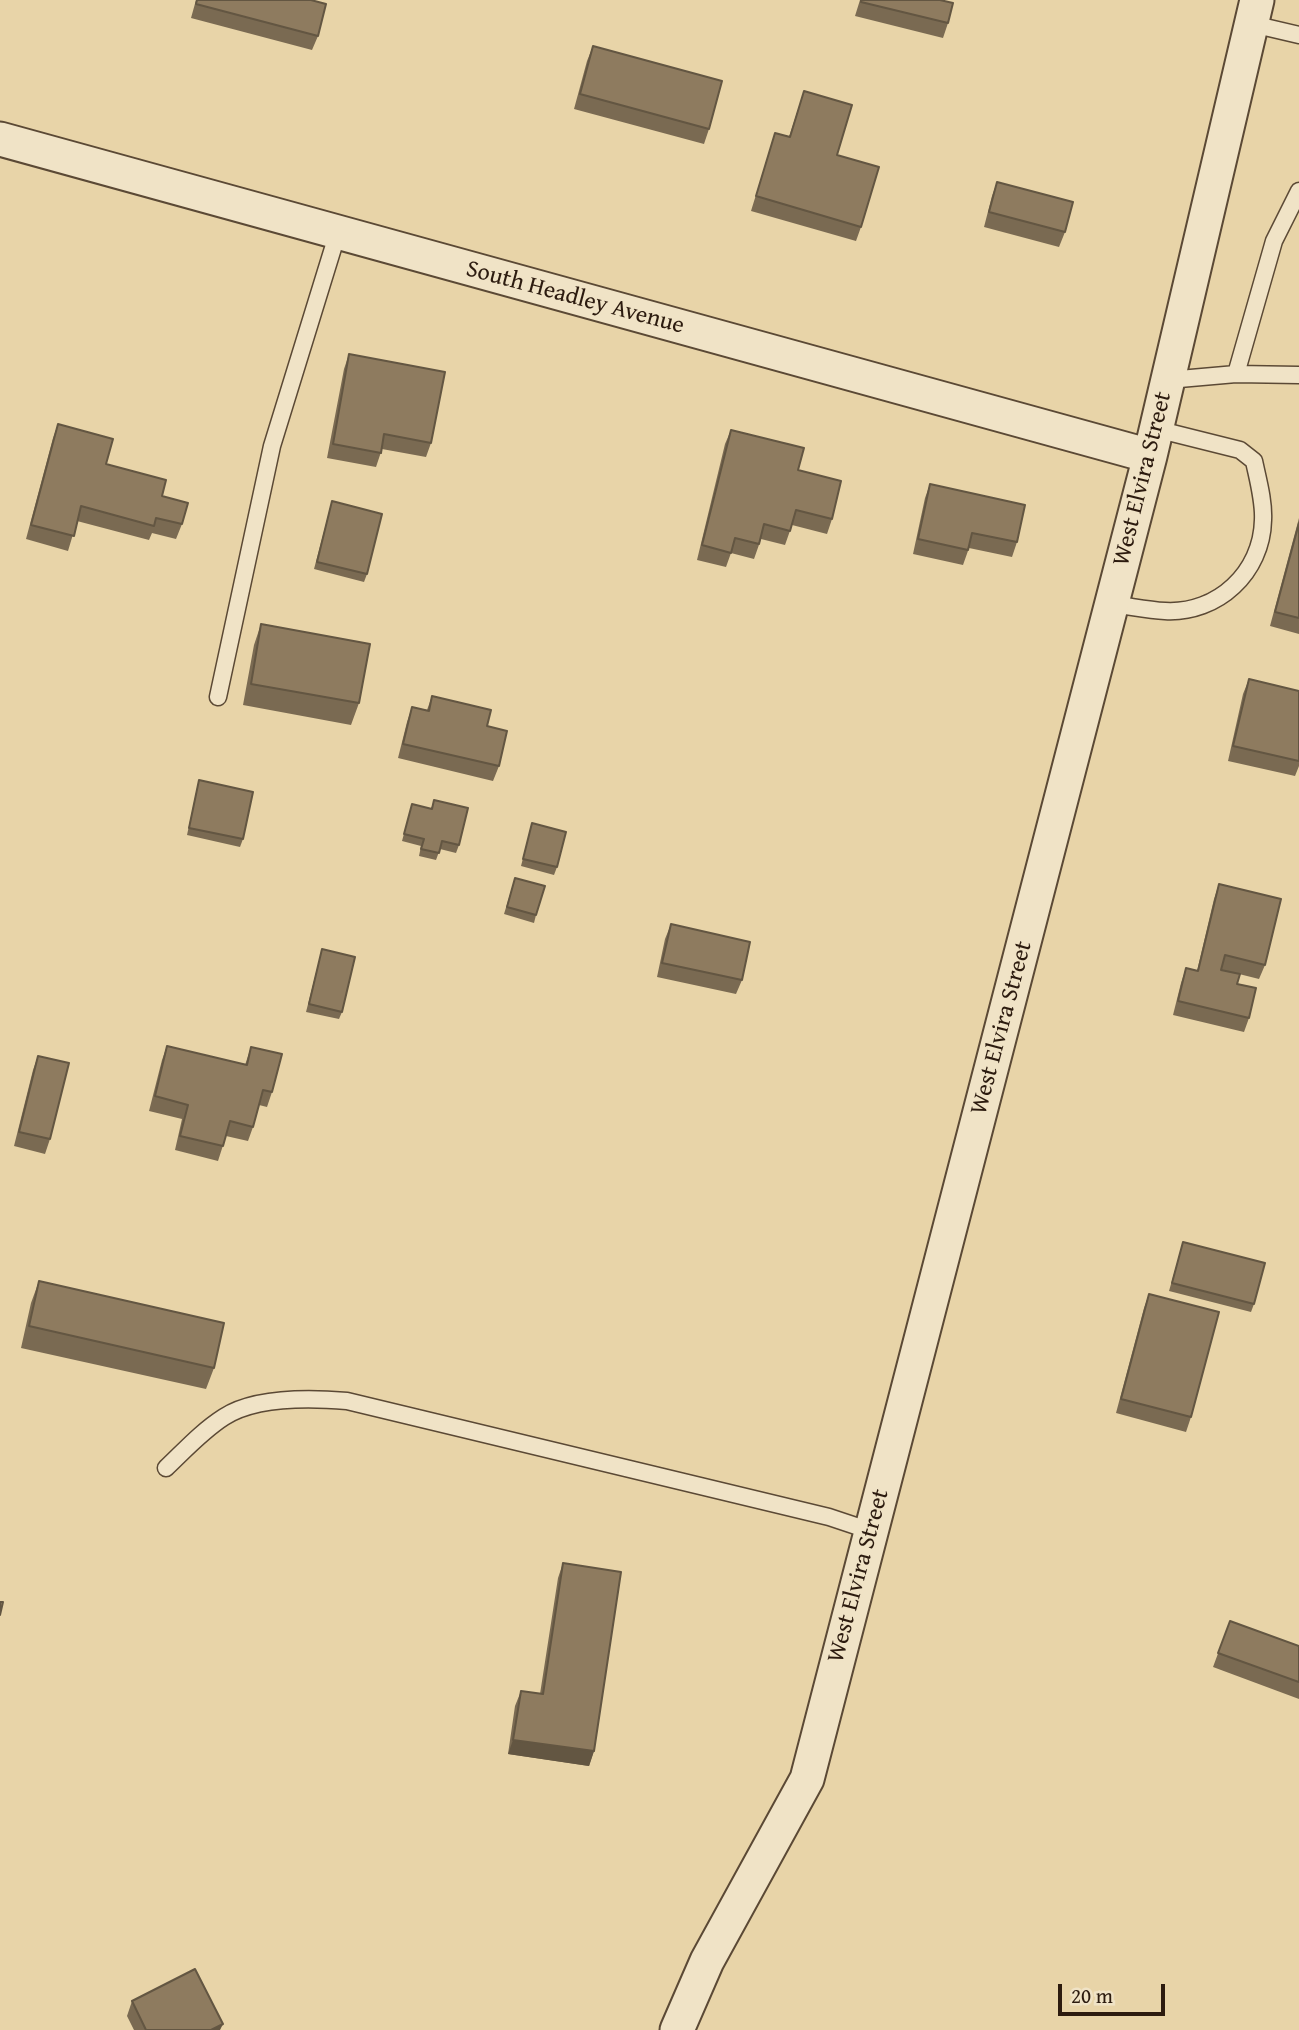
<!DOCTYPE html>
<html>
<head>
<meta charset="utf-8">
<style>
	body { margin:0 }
	#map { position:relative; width:1299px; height:2030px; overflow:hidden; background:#e8d4a8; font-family:"Gentium Book Plus",serif }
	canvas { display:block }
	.scale { position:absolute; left:1058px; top:1984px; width:107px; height:32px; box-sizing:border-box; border:4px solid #2c1b0f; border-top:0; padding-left:9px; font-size:21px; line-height:24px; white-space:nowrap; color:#2c1b0f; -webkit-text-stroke:5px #f0e3c6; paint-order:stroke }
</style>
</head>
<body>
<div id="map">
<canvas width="1299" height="2030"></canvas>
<div class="scale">20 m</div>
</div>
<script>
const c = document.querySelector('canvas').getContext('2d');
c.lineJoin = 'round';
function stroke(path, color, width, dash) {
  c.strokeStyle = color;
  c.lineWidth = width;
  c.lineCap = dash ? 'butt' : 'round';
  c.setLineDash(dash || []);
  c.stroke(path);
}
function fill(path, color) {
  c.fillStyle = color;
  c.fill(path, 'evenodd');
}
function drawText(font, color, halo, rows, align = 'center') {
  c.font = font + ' "Gentium Book Plus",serif';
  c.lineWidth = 5;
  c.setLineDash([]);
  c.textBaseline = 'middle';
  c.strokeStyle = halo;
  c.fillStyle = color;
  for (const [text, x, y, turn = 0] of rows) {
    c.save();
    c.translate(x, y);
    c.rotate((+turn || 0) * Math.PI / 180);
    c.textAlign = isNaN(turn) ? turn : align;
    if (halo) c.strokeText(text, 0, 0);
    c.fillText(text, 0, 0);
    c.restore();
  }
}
const service = new Path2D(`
	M1252,24L1299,35
	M1236,374L1274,241L1299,191
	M1168,380L1236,374L1299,375
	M1111,604C1129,606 1147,610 1165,611C1218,614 1262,572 1263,520C1264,501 1258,480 1254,461L1240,450L1156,429
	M218,697L272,446L338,232
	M166,1468C184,1451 202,1431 224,1417C255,1397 311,1398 347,1401L829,1517L871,1531`);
const minor = new Path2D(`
	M0,139L1150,456
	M677,2030L707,1961L807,1779L1150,456L1257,0`);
const wall = new Path2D(`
	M196,0H311L318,36L312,50L191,18Z
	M860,0H940L948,23L943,38L855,16Z
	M593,46L709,129L704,144L574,109L587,61Z
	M804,91L837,155L861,227L856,241L751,211L775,133L789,137Z
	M997,182L1065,232L1059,247L984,227L992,196Z
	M349,354L431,443L426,457L382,449L376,467L327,458L344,369Z
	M58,424L106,464L162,496L182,524L176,539L152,533L149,540L77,521L68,551L26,539L53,438Z
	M731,430L798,470L832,519L827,534L792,525L785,545L761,539L754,559L731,553L726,567L697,560L725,444Z
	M930,484L1017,542L1012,557L969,548L963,565L913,554L925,498Z
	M332,501L367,574L364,582L314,569Z
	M1299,518V634L1270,626Z
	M261,624L359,703L351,725L243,705L254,645Z
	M1249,679L1299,691V766L1295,776L1228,761L1243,694Z
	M432,696L487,726L499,766L493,781L398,758L407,722L412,707L427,710Z
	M199,780L243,839L240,847L187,835L197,788Z
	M434,800L459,845L456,853L440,849L436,860L419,856L421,846L402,841L412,804L431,809Z
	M532,823L557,867L554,875L521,866Z
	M515,878L536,915L534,923L504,914Z
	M1219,884L1265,965L1259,979L1239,974L1237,984L1249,1018L1244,1032L1173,1015L1181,983L1186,968L1197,971L1214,899Z
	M671,924L742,980L736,994L657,977L665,939Z
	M322,949L342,1012L339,1019L306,1012Z
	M167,1046L245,1065L251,1047L272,1092L267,1107L259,1105L253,1127L248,1141L226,1136L218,1161L175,1150L182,1119L149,1111L162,1060Z
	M38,1056L50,1139L45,1154L14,1146L33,1070Z
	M1183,1242L1254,1304L1251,1312L1169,1291Z
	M39,1281L214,1368L206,1389L21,1348L31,1303Z
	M1149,1294L1191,1417L1186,1432L1116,1413L1144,1308Z
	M563,1563L594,1751L589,1766L508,1754L515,1706L521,1691L540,1694L558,1578Z
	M1230,1621L1299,1646V1699L1213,1667Z
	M132,2001L220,2030H134L127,2016Z`);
const shadedWall = new Path2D(`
	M513,1740L594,1751L589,1766L508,1754Z
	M223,2024L220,2030H211Z`);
const building = new Path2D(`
	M197,0H311L326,4L318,36L196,4Z
	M861,0H940L953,3L948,23L861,2Z
	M593,46L722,81L709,129L580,94Z
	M804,91L852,105L837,155L879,167L861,227L756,196L775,133L790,137Z
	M997,182L1073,202L1065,232L989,212Z
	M349,354L445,372L431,443L384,434L381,453L333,444Z
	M58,424L113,439L106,464L166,480L162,496L188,503L182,524L156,518L154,526L81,506L74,536L31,525Z
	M731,430L804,448L798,470L841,481L832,519L796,510L790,531L764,524L759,544L735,538L731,553L702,545Z
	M930,484L1025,505L1017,542L972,533L968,550L918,539Z
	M332,501L382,514L367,574L317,562Z
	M1299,523V618L1275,612Z
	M261,624L370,644L359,703L251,684Z
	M1249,679L1299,691V761L1233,746Z
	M432,696L491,710L487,726L507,731L499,766L403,744L412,707L429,711Z
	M199,780L253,792L243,839L189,828Z
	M434,800L468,808L459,845L442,841L439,853L421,849L424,839L404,834L412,804L432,809Z
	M532,823L566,832L557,867L523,859Z
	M515,878L545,886L536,915L507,907Z
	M1219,884L1281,899L1265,965L1225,955L1221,970L1240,974L1237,984L1256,988L1249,1018L1178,1001L1186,968L1198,971Z
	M671,924L750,942L742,980L662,963Z
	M322,949L355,957L342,1012L309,1004Z
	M167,1046L247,1065L251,1047L282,1054L272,1092L263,1090L253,1127L230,1121L223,1146L180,1136L188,1105L155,1096Z
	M38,1056L69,1063L50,1139L19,1132Z
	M1183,1242L1265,1263L1254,1304L1172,1283Z
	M39,1281L224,1323L214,1368L29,1326Z
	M1149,1294L1219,1312L1191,1417L1121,1399Z
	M563,1563L621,1572L594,1751L513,1740L521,1691L543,1694Z
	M0,1602H3L0,1615Z
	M1230,1621L1299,1646V1682L1218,1653Z
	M195,1969L223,2024L211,2030H146L132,2001Z`);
const streetNames = [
	["South Headley Avenue",575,298,15],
	["West Elvira Street",1143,479,-76],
	["West Elvira Street",1002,1028,-75],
	["West Elvira Street",859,1576,-75]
];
stroke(service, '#5b4935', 19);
stroke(minor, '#5b4935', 37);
stroke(service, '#f0e3c6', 16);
stroke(minor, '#f0e3c6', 33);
fill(wall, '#7a6a52');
fill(shadedWall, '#635642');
fill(building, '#8e7b5f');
stroke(building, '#635642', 2);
drawText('24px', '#2c1b0f', '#f0e3c6', streetNames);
</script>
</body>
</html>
